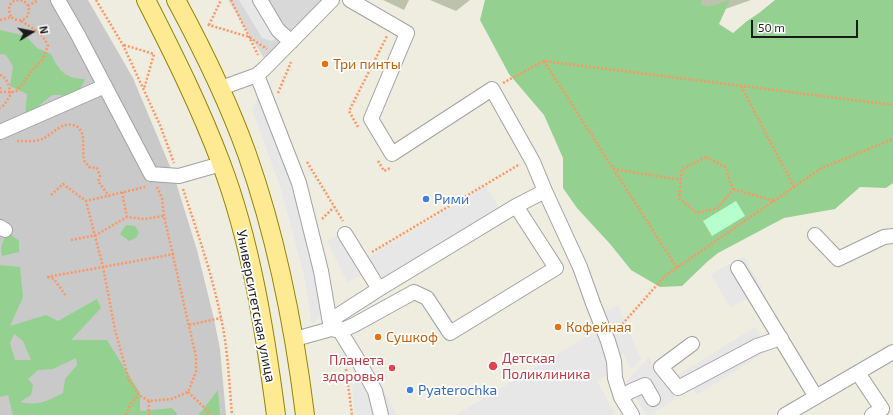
<!DOCTYPE html>
<html>
<head>
<meta charset="utf-8">
<style>
	body { margin:0 }
	#map { position:relative; width:893px; height:415px; overflow:hidden; background:#eeede0; font-family:"Exo 2",sans-serif }
	canvas { display:block }
	.north { position:absolute; left:12px; top:12px; width:40px; height:40px; -webkit-text-stroke:3px #fff; paint-order:stroke; rotate:80deg; font-size:11px; font-weight:700; line-height:16px; text-align:center; color:#1b1b1b }
	.north::after { content:''; display:block; margin:auto; width:14px; height:18px; background:#1b1b1b; clip-path:polygon(50% 0,100% 100%,50% 72%,0 100%) }
	.scale { position:absolute; left:751px; top:20px; width:107px; height:18px; box-sizing:border-box; border:2px solid #1b1b1b; border-top:0; padding-left:5px; font-size:12px; line-height:14px; white-space:nowrap; color:#1b1b1b; -webkit-text-stroke:3px #fff; paint-order:stroke }
</style>
</head>
<body>
<div id="map">
<canvas width="893" height="415"></canvas>
<div class="north">N</div>
<div class="scale">50 m</div>
</div>
<script>
const c = document.querySelector('canvas').getContext('2d');
c.lineJoin = 'round';
function fill(path, color) {
  c.fillStyle = color;
  c.fill(path, 'evenodd');
}
function stroke(path, color, width, dash) {
  c.strokeStyle = color;
  c.lineWidth = width;
  c.lineCap = dash ? 'butt' : 'round';
  c.setLineDash(dash || []);
  c.stroke(path);
}
function drawText(font, color, halo, rows, align = 'center') {
  c.font = font + ' "Exo 2",sans-serif';
  c.lineWidth = 3.5;
  c.setLineDash([]);
  c.textBaseline = 'middle';
  c.strokeStyle = halo;
  c.fillStyle = color;
  for (const [text, x, y, turn = 0] of rows) {
    c.save();
    c.translate(x, y);
    c.rotate((+turn || 0) * Math.PI / 180);
    c.textAlign = isNaN(turn) ? turn : align;
    if (halo) c.strokeText(text, 0, 0);
    c.fillText(text, 0, 0);
    c.restore();
  }
}
const residential = new Path2D(`
	M228,0H341L264,58Z`);
const religious = new Path2D(`
	M0,0H88L133,78L174,176L197,250L214,319L220,349L226,415H0Z`);
const construction = new Path2D(`
	M383,0H409L404,10Z
	M430,0H470L456,11Z
	M693,0H751L717,12Z`);
const forest = new Path2D(`
	M485,0H702L701,4L709,7L730,0L719,24L733,33L747,21L759,13L775,0H893V183L886,188L860,187L835,209L784,218L718,253L707,262L682,286L660,287L631,270L611,245L577,208L563,188V158L544,115L509,74L480,20Z
	M0,30L26,36L37,48L51,54C59,71 66,79 85,79C78,98 70,95 52,95L25,117L27,94L10,86L13,66L6,55L0,54Z
	M126,225L135,226L139,232L136,238L129,241L120,234Z
	M9,233L19,241V252L2,256C0,245 2,242 9,233Z
	M0,265L20,267L23,297L10,326L46,315L58,321L97,299L101,308L71,340H107L140,393V411L172,408L178,415H13L8,395L0,397ZM14,334L23,341L31,360H15L10,343ZM76,358L77,365L65,379L63,393C47,401 39,406 20,402L31,395L33,385L28,379L38,370L53,369Z
	M218,390L220,415H198L200,413Z`);
const park = new Path2D(`
	M736,201L745,216L712,236L703,221Z`);
const parking = new Path2D(`
	M239,0H264L284,33L272,41L262,38Z
	M266,86L332,308L312,324L304,276L281,189L252,109Z
	M486,186L500,209L383,277L376,267L347,282L327,241L345,230L366,255H372Z
	M744,256L763,290L730,308L711,274Z
	M618,305L641,359L631,370L623,354L607,365L610,373L597,381L615,413L612,415H456L587,336V327L585,323Z
	M755,327L769,350L697,395L693,388L650,415H646L631,391L627,381L649,357L667,387L677,381L675,377Z
	M375,373L397,415H355L352,386Z`);
const path = new Path2D(`
	M96,0L123,45L160,125L174,163
	M231,0L258,55
	M28,6L38,0
	M0,20L11,17C30,30 36,0 18,0C8,1 8,10 11,17
	M208,24L209,25L249,37L267,49
	M209,25L221,0
	M124,45L154,54L144,89
	M544,61L677,268
	M0,75C8,78 9,87 11,94L4,105L0,108
	M503,83L544,61L893,105
	M741,86L794,187
	M0,87L1,92H15L18,90L34,68L42,60L48,46C43,33 32,28 21,21
	M278,93L291,62
	M358,127L349,111L387,36
	M17,141C25,141 35,142 42,139C52,135 61,122 73,125C89,129 80,151 85,162C86,163 88,165 89,167L97,168L100,176L98,181L109,196
	M706,157L725,167L733,189L718,208L697,213L679,198L682,169Z
	M378,161L384,171L390,168
	M307,162L343,221
	M613,169L681,180
	M157,187L162,198L164,216L196,357V372L188,392L171,399L149,401L139,395L129,380L115,330L103,267L174,254
	M183,189C197,231 212,274 221,318C228,349 229,383 232,415
	M733,189L774,201
	M122,192L127,217
	M51,195L63,184L86,201L145,187
	M322,219L334,207
	M71,240L96,235L127,217L144,219L164,216
	M372,252L520,164
	M47,277L103,267L86,201
	M48,277L54,279L66,296
	M189,325L221,318
	M617,330L665,276L820,169L893,139
	M346,369L352,415
	M188,392L206,409L209,415
	M149,401V415
	M126,415L131,403L139,395`);
const minor = new Path2D(`
	M58,0L78,35L151,174L179,176L221,164
	M260,0L278,30L291,42
	M350,0L407,33L371,119L392,154L492,89L533,162L545,191L580,267L594,306L608,341L614,361L615,378L621,397L632,415
	M257,75L299,183L321,271L331,329
	M221,88L257,75L265,68L332,0
	M0,132L105,86
	M0,227L5,230
	M345,234L379,289
	M815,235L838,259L884,237L893,236
	M738,268L816,397
	M331,329L337,316L379,289L516,206L545,191
	M340,331L354,325L414,292L427,298L450,333L556,268L516,206
	M295,339L331,329L340,331L359,362L375,391L381,415
	M692,344L661,367L678,388L757,346L781,338
	M858,373L882,409L872,415
	M621,397L631,391L645,385L653,399
	M785,415L893,352`);
const major = new Path2D(`
	M146,0C173,53 200,107 221,163C251,242 265,332 276,415
	M176,0C203,50 228,101 247,154C277,239 294,326 305,415`);
const markers = [
	[325,64,4,"#e8710a"],
	[426,199,4,"#3f7fe0"],
	[558,327,4,"#e8710a"],
	[378,337,4,"#e8710a"],
	[493,366,5,"#e0444e"],
	[392,368,4,"#e0444e"],
	[410,390,4,"#3f7fe0"]
];
const foodNames = [
	["Три пинты",333,64],
	["Кофейная",566,327],
	["Сушкоф",386,337]
];
const shopNames = [
	["Рими",434,199],
	["Pyaterochka",418,390]
];
const streetNames = [
	["Университетская улица",256,306,79]
];
const healthNames = [
	["Детская",502,358],
	["Поликлиника",502,374],
	["Планета",384,360,"right"],
	["здоровья",384,376,"right"]
];
fill(residential, '#d9d8d8');
fill(religious, '#c9c9c9');
fill(construction, '#bdc3ab');
fill(forest, '#94d190');
fill(park, '#b7fecd');
fill(parking, '#e7e7e7');
stroke(minor, '#a2a2a2', 16);
stroke(major, '#938400', 20);
stroke(path, '#ff9560', 2.5, [2, 2]);
stroke(minor, '#fff', 14);
stroke(major, '#ffea94', 18);
for (const [x, y, r, color] of markers) {
  const dot = new Path2D();
  dot.arc(x, y, r, 0, 2 * Math.PI);
  c.fillStyle = color;
  c.fill(dot);
  stroke(dot, '#fff', 1.5);
}
drawText('14px', '#c56008', '#fff', foodNames, 'left');
drawText('14px', '#366cbe', '#fff', shopNames, 'left');
drawText('14px', '#1b1b1b', '#fff', streetNames);
drawText('14px', '#be3a42', '#fff', healthNames, 'left');
</script>
</body>
</html>
